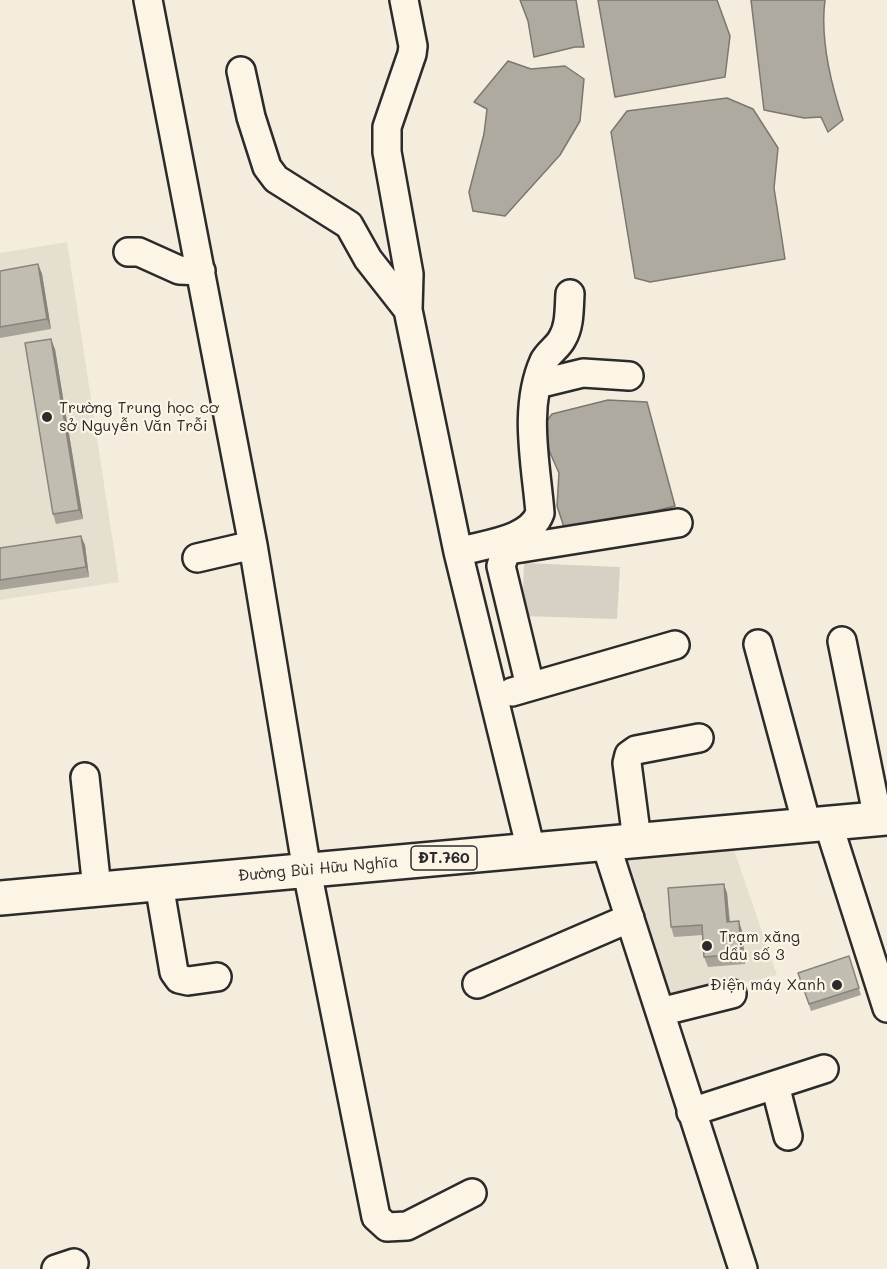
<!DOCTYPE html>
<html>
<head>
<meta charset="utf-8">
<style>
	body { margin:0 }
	canvas { display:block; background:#f4edde }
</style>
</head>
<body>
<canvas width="887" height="1269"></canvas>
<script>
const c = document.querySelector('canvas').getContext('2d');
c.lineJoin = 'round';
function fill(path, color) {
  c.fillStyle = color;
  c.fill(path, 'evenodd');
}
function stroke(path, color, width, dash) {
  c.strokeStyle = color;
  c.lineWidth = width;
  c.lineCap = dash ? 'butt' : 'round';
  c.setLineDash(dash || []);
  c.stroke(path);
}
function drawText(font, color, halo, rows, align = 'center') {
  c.font = font + ' Mali,sans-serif';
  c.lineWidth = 4.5;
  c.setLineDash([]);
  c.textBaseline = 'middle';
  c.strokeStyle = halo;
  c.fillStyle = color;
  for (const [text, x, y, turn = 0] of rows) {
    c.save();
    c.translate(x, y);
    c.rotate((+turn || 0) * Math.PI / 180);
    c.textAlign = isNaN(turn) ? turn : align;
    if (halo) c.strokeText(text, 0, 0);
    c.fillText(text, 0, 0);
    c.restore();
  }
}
const built = new Path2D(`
	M67,242L119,582L0,600V253Z
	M732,844L777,975L665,1003L618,856Z`);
const green = new Path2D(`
	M524,563L620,567L617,619L522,616Z`);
const water = new Path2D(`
	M520,0H576L584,47H575L534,57L528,21Z
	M598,0H717L730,36L725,77L615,97Z
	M751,0H825C820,38 831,84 843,120L828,132L821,117L804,118L764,110Z
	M508,61L531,69L565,66L584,79L580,121L560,155L505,216L473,211L469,192L484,134L487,109L474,102Z
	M727,98L753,109L778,148L774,188L785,259L650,282L635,278L611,132L627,111Z
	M608,400L647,402L675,506L566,533L557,506L559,473L540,430L552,414Z`);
const minor = new Path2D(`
	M148,0L253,545L307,871L376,1217L387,1227L407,1226L472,1193
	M404,0L413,46L412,54L387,127V152L409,274L408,310L458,552L531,850
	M241,71L251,117L267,167L276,179L349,225L368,259L408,310
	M128,252H139L179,270L201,271
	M538,384L583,373L629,376
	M458,552C484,544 530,541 540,513C536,464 523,408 544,361C548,353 558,347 562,339C570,326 569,309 570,294
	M197,558L253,545
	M842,641L878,819
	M758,644L807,825
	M530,686L501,566L505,554L509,550L678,523
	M512,692L675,645
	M85,777L97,889
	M828,823L887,1008
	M637,840L627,763L629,755L636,750L699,738
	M606,845L743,1269
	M159,884L174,972L179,979L188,981L217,977
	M477,984L630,918
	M660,1012L732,994
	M775,1085L788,1136
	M691,1112L824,1069
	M56,1269L74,1263`);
const major = new Path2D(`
	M0,898L887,818`);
const wall = new Path2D(`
	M38,264L42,274L51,329L0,338V271Z
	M55,349L83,519L56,524L53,514Z
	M85,545L89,577L0,590V548Z
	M727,893L730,921L742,931L745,964L708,967L704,957L703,935L674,937L671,927Z
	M849,956L861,995L811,1011L798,973Z`);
const shadedWall = new Path2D(`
	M38,264L42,274L51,329L47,319Z
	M51,339L55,349L83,519L79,510Z
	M81,536L85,545L89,577L86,567Z
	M724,884L727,893L730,931L727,922Z
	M739,921L742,931L745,964L741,954Z`);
const building = new Path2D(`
	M38,264L47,319L0,327V271Z
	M51,339L79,510L53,514L25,343Z
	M81,536L86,567L0,580V548Z
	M724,884L727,922L739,921L741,954L704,957L702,925L671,927L668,888Z
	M849,956L859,988L809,1004L798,973Z`);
const markers = [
	[47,417,6,"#2b2b2b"],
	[707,946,6,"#2b2b2b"],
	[837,985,6,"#2b2b2b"]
];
const shields = [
	[444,858,66]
];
const shieldNames = [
	["ĐT.760",444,858]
];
const poiNames = [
	["Trường Trung học cơ",59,408],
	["sở Nguyễn Văn Trỗi",59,426],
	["Trạm xăng",719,937],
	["dầu số 3",719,955],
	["Điện máy Xanh",825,985,"right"]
];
const streetNames = [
	["Đường Bùi Hữu Nghĩa",318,869,-5]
];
fill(built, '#e5dfd0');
fill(green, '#d6d1c4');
fill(water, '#afaaa0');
stroke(water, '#7a7771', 1.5);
stroke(minor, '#2b2b2b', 32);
stroke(major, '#2b2b2b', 38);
stroke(minor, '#fcf5e5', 27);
stroke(major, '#fcf5e5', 33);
fill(wall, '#a7a398');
fill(shadedWall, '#88847c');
fill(building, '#c2bdb1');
stroke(building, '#88847c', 1.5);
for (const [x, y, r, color] of markers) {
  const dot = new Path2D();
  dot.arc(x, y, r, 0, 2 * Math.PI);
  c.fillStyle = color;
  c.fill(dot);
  stroke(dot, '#fcf5e5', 2);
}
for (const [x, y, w] of shields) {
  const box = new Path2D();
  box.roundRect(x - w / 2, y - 12, w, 24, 4.5);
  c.fillStyle = '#fcf5e5';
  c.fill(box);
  stroke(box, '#2b2b2b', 1.5);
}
drawText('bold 15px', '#2b2b2b', null, shieldNames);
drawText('16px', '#2b2b2b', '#fcf5e5', poiNames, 'left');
drawText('16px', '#2b2b2b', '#fcf5e5', streetNames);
</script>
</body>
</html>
